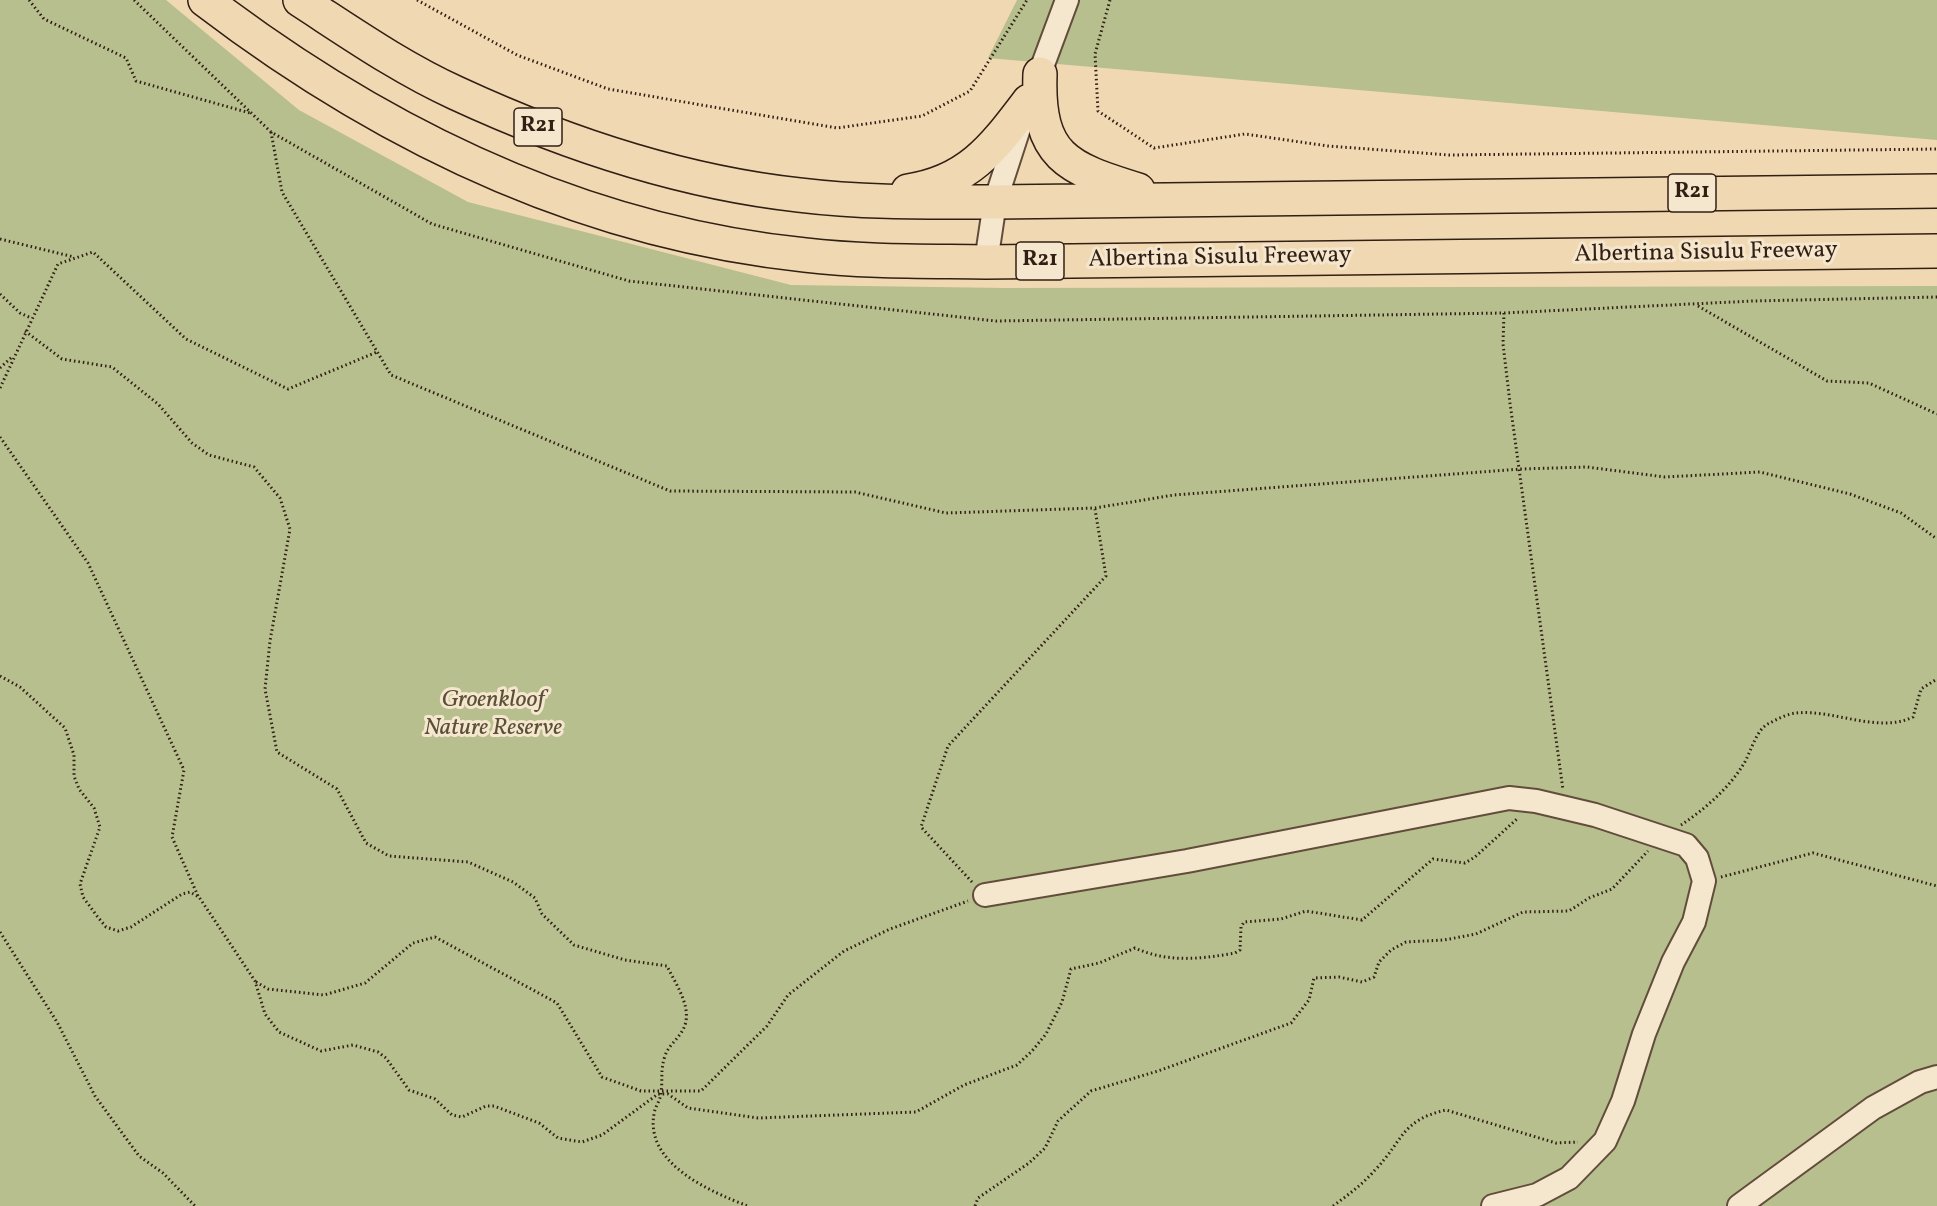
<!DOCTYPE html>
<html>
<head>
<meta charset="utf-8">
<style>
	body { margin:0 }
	canvas { display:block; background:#f0d8b3 }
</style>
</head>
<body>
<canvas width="1937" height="1206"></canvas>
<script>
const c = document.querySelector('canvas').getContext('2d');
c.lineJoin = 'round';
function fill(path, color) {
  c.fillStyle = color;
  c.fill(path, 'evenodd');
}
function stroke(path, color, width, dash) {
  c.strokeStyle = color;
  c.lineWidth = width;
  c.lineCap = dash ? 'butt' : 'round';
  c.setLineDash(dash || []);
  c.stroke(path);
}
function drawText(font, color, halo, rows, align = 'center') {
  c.font = font + ' Vollkorn,serif';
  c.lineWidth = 6;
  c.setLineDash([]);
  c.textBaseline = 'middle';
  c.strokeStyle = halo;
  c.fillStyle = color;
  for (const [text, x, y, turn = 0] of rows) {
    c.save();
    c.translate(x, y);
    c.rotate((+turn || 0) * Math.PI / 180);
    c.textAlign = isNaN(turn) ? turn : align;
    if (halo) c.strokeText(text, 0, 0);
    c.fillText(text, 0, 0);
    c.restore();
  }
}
const green = new Path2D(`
	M0,0H166L299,110L468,202L791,285L1006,288L1937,286V1206H0Z
	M1017,0H1937V140L988,58Z`);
const path = new Path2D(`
	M29,0L44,19L126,58L136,81L250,113
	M134,0L271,132L432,224L629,281L996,321L1504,313L1753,301L1937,297
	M417,0L517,55L608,89L837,128L922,116L970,91L1027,0
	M1110,0L1095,54L1098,111L1154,148L1245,134L1328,146L1449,155L1937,149
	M271,132L282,192L391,375L670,491L855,492L946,513L1095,508L1174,495L1521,469L1587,467L1665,477L1760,472L1850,494L1901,513L1937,539
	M0,239L74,257
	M0,294L20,313L31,318
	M1698,306L1827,381L1869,383L1937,414
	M1504,313L1503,344L1510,403L1563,790
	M25,331L62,359L112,367L158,404L192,443L209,455L254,467L280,498L290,529L270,641L265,689L277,752L337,789L366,843L389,856L468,862L513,882L535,898L542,914L574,945L625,960L667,966C675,983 689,1002 686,1021C683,1037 669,1043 665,1056C660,1071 663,1078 661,1092C661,1100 655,1106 654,1114C645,1164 711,1192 748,1206
	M0,368L12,357
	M0,388L58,264L93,252L186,339L288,389L377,352
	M0,437L88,563L184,770L172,837L198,896
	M0,676L20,687L65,728L74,755V776L79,789L94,808L100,827L80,884L83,897L97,916L106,927L118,931L131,927L182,894L190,892L199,897L255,981L265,1014L279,1032L321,1051L353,1045L378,1052L386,1058L409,1090L435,1099L452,1115L462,1117L486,1106H494L539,1123L558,1138L582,1142L602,1135L658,1094H668L688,1108L758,1118L916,1112L964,1085L1017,1065L1032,1051L1046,1034L1062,1002L1071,969L1099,963L1135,948C1168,963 1201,959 1235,953L1240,950L1241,927L1244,922L1281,919L1306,911L1362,920L1433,859L1465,863L1475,857L1517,819
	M1681,825C1704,810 1729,788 1743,765C1751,753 1756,728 1770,723C1777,719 1787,714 1796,713C1833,709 1879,734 1913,717L1921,689L1937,679
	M1721,877L1813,853L1937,886
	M972,882L921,827L948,746L1106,576L1095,509
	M0,932L57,1022L95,1096L139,1156L163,1173L195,1206
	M256,982L268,989L324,995L365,983L413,943L435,937L557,1003L602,1077L641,1091H701L767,1026L788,995L844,951L890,929L968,901
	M975,1206L978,1198L1029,1163L1045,1148L1058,1121L1091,1091L1158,1071L1291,1023L1309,1000L1314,978L1339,977L1362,982L1374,977L1379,962L1391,950L1406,942L1444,940L1476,934L1523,912L1569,911L1589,898L1612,889L1648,851
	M1333,1206C1348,1195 1363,1184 1375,1170C1403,1141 1401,1120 1446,1110L1556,1143L1578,1142`);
const minor = new Path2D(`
	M1035,86L1067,0
	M986,262L995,202L1021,122
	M985,895L1187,861L1509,798L1536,801L1595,815L1686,845L1697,858L1704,881L1694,922L1673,962L1644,1034L1623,1101L1605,1141L1569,1178L1537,1195L1493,1206
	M1739,1206L1873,1108L1920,1082L1937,1077`);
const highway = new Path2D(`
	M205,0C382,135 581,232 805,255C865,262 925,261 986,262L1937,251
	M300,0C351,33 401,68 456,93C564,143 681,182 799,195C864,203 930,202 995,202L1937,191
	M1040,74C1037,157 1067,168 1138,190
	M908,191C969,182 994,147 1029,101`);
const shields = [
	[538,127,48],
	[1692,193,48],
	[1040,261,48]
];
const shieldNames = [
	["R21",538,127],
	["R21",1692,193],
	["R21",1040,261]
];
const streetNames = [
	["Albertina Sisulu Freeway",1706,254,-1],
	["Albertina Sisulu Freeway",1220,259,-1]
];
const parkNames = [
	["Groenkloof",493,702],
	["Nature Reserve",493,730]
];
fill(green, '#b7bf8e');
stroke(minor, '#624d3b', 26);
stroke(highway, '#321f13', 36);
stroke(path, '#321f13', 3, [1.5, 3]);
stroke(minor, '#f5e6ce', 22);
stroke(highway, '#f0d8b3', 33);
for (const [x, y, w] of shields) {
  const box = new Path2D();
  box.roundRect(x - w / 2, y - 19, w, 38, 4.5);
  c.fillStyle = '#f5e6ce';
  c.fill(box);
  stroke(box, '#321f13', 1.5);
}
drawText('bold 22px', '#321f13', null, shieldNames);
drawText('24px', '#321f13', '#f5e6ce', streetNames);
drawText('italic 24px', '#5a4f38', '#f5e6ce', parkNames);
</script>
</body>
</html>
